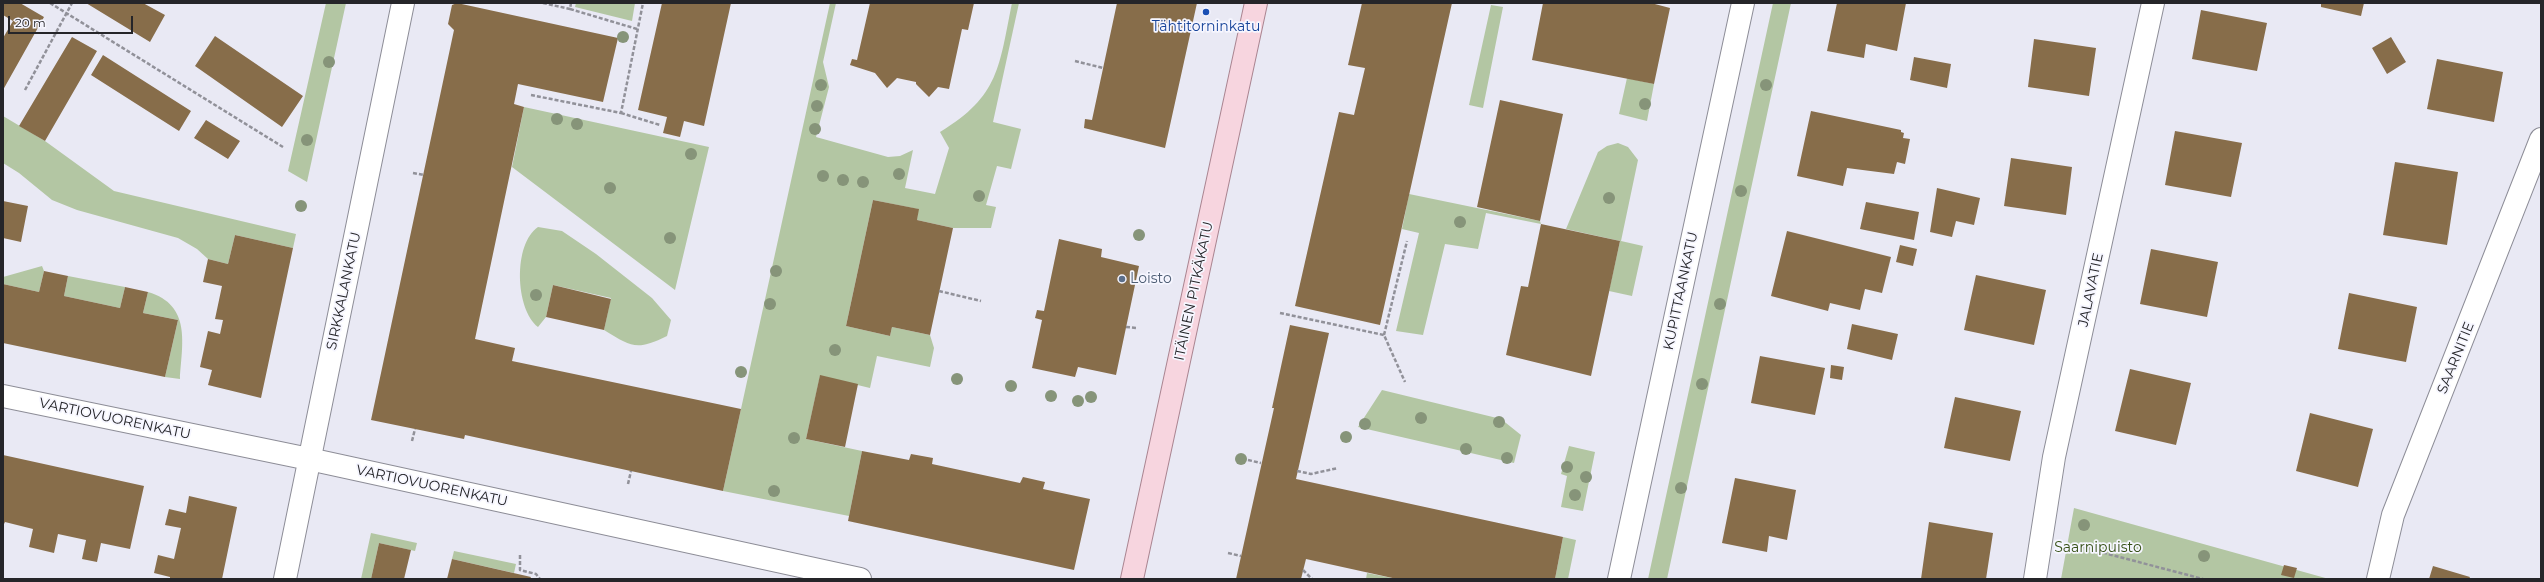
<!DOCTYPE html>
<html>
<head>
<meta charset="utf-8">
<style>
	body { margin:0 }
	#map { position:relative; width:2544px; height:582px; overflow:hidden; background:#e9e9f4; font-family:Montserrat,sans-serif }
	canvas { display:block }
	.frame { position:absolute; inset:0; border:4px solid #252529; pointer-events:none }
	.scale { position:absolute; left:8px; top:16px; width:125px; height:18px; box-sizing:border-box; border:2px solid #252529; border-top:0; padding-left:5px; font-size:12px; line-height:14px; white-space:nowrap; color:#252529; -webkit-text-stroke:3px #f6f6ff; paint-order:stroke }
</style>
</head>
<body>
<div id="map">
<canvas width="2544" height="582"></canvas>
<div class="frame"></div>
<div class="scale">20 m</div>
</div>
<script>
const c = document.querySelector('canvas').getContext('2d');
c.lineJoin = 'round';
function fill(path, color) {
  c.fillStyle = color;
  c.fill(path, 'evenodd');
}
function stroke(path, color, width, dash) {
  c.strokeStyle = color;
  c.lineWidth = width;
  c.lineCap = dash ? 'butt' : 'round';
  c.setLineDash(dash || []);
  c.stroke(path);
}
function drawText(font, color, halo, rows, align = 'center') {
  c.font = font + ' Montserrat,sans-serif';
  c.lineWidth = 3.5;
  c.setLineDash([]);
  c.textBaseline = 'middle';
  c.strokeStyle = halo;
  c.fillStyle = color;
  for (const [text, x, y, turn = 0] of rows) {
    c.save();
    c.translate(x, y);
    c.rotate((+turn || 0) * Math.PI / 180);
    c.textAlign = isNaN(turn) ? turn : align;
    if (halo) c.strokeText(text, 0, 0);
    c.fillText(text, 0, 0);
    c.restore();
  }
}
const green = new Path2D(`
	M326,3H346L307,182L288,171Z
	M576,3H635L632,21L575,7Z
	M830,3H836L823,62L829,87L816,137L888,157L900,156L913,150L905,188L935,194L949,148L940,132C1000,96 999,66 1012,3H1019L993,122L1021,129L1011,169L997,166L986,205L996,207L991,228H953L917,220L918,209L873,200L846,326L890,336L892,327L930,335L934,348L930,367L877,356L870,388L820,376L806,439L862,451L849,516L723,491Z
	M1773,3H1791L1667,579H1648Z
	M1491,5L1503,7L1483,108L1469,105Z
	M1627,78L1654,84L1647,121L1619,114Z
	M524,107L709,147L675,290L512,167Z
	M3,116L45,141L114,191L296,234L293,248L235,235L228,264L208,259L197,249L178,238L77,210L52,200L19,173L3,163Z
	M1618,143L1628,147L1638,160L1621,241L1643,246L1632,296L1609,291L1620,241L1566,229L1598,152L1607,146Z
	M1409,194L1540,221L1541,224L1486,213L1478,249L1445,244L1423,335L1396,331L1419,233L1402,229Z
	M538,227L562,231L596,254L652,298L671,320L667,336C636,351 632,347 604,330L611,298L553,285L546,317L538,327C515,309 513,244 538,227Z
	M42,266L44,271L39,292L3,284V277Z
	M68,276L125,287L120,308L64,296Z
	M148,292C192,305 182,344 180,379L165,377L178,320L143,313Z
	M1382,390L1501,419L1521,435L1514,463L1358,427Z
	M1569,446L1595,452L1583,511L1561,507L1567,476L1561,474Z
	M2074,508L2329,579H2061Z
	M371,533L417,543L415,551L379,543L371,579H361Z
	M1563,537L1576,540L1568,579H1555Z
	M454,551L516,564L514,573L452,559Z
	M1367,573L1397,579H1366Z`);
const building = new Path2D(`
	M3,3H20L44,17L3,90V38L13,21L3,15Z
	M86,3H143L165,15L150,42Z
	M457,3L618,38L603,102L518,84L514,104L524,107L475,339L515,348L512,361L741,409L723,491L465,435L464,439L371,420L454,30L448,24L452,5Z
	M662,3H731L704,126L684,121L680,137L663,133L667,117L638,110Z
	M870,3H974L968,30L962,29L949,89L938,87L929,97L916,84V82L897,78L887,88L875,73L850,65L852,59L857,60Z
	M1117,3H1197L1165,148L1084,128L1085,119L1092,120Z
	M1362,3H1452L1380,325L1295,306L1339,112L1354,115L1365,68L1348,65Z
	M1543,3H1651L1670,8L1654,84L1532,60Z
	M1837,3H1906L1897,51L1866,44L1864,58L1827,51Z
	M2321,3H2364L2361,16L2321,7Z
	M2201,10L2267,23L2257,71L2192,59Z
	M215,36L303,96L282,127L195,66Z
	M72,37L97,51L45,141L19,126Z
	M2391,37L2406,62L2387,74L2372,48Z
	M2034,39L2096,48L2089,96L2028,87Z
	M103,55L191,111L179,131L91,75Z
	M1914,57L1951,64L1947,88L1910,80Z
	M2437,59L2503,72L2494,122L2427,109Z
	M1500,100L1563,114L1540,221L1477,207Z
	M1811,111L1901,130V132L1904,133L1903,138L1910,139L1905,164L1897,162L1894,174L1847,168L1843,186L1797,176Z
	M206,120L240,141L228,159L194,138Z
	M2175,131L2242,143L2231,197L2165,185Z
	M2011,158L2072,167L2066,215L2004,206Z
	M2395,162L2458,172L2447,245L2383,235Z
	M1937,188L1980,198L1974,225L1956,221L1952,237L1930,232Z
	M873,200L919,209L917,220L953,228L930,335L892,327L890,336L846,326Z
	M3,201L28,206L21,242L3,238Z
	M1866,202L1919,212L1914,240L1860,229Z
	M1541,224L1620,241L1591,376L1506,355L1521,286L1528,287Z
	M1787,231L1891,257L1882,293L1865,289L1860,310L1830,303L1828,311L1771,296Z
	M235,235L293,248L261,398L208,385L212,370L200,367L208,331L220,334L223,320L215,319L222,286L203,282L208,259L228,264Z
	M1059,239L1102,249L1101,257L1139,266L1116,375L1078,367L1075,377L1032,368L1042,320L1035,318L1037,310L1044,311Z
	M1900,245L1917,249L1913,266L1896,262Z
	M2151,249L2218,262L2207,317L2140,304Z
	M44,271L68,276L64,296L120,308L125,287L148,292L143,313L178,320L165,377L3,343V284L39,292Z
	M1976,275L2046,290L2034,345L1964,330Z
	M553,285L611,299L604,330L546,317Z
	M2349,293L2417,307L2406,362L2338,349Z
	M1852,324L1898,334L1892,360L1847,349Z
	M1290,325L1329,333L1296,479L1563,537L1555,579H1397L1306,559L1301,579H1236L1274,408H1272Z
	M1760,356L1825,368L1815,415L1751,403Z
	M1831,365L1844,367L1842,380L1830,378Z
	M2130,369L2191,383L2176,445L2115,431Z
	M820,375L858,384L845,447L806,439Z
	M1955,397L2021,411L2010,461L1944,448Z
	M2310,413L2373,429L2358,487L2296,471Z
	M862,451L909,460L911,454L933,458L932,464L1020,483L1023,477L1045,482L1043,489L1090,499L1074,570L848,521Z
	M3,455L144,486L130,549L101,543L97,562L82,559L86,540L58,534L54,553L29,547L33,529L5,522L3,526Z
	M1735,478L1796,490L1787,540L1769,536L1767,552L1722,543Z
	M189,496L237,507L222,579H170V577L154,573L158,555L174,559L181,528L165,525L169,509L186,513Z
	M1929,522L1993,533L1986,579H1921Z
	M379,543L411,550L404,579H371Z
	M452,559L531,577L530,579H447Z
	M2284,565L2297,568L2294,578L2281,575Z
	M2433,566L2470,577L2469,579H2429Z`);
const path = new Path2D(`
	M50,3L283,147
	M543,3L570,9L571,3
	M570,9L637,29
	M1075,61L1103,68
	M25,90L72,3
	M531,95L621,113L643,3
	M621,113L660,125
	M413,173L424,175
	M939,291L981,301
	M1280,313L1384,335L1405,382
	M1126,327L1137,328
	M1384,335L1407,241
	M412,441L415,429
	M1248,460L1261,463
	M1297,471L1311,474L1338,468
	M628,484L631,471
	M2074,545L2203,579
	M1228,553L1241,556
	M520,555V570L536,574L540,579
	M1303,570L1312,579`);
const minor = new Path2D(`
	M3,396L309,459L860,579
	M285,579L403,3
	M1619,579L1743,3
	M2035,579L2054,457L2153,3
	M2378,579L2393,515L2541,139`);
const major = new Path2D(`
	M1132,579L1256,3`);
const trees = [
	[623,37],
	[329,62],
	[821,85],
	[1766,85],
	[1645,104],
	[817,106],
	[557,119],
	[577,124],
	[815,129],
	[307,140],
	[691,154],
	[899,174],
	[823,176],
	[843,180],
	[863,182],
	[610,188],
	[1741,191],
	[979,196],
	[1609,198],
	[301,206],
	[1460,222],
	[1139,235],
	[670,238],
	[776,271],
	[536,295],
	[770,304],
	[1720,304],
	[835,350],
	[741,372],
	[957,379],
	[1702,384],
	[1011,386],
	[1051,396],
	[1091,397],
	[1078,401],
	[1421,418],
	[1499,422],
	[1365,424],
	[1346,437],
	[794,438],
	[1466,449],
	[1507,458],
	[1241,459],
	[1567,467],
	[1586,477],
	[1681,488],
	[774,491],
	[1575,495],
	[2084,525],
	[2204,556]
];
const markers = [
	[1206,12,4,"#1a4fb4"],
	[1122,279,4,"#5c6f8a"]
];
const transitNames = [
	["Tähtitorninkatu",1206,27]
];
const serviceNames = [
	["Loisto",1130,279]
];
const streetNames = [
	["JALAVATIE",2091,290,-78],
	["SIRKKALANKATU",344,291,-78],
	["ITÄINEN PITKÄKATU",1194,291,-78],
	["KUPITTAANKATU",1681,291,-78],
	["SAARNITIE",2456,358,-68],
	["VARTIOVUORENKATU",115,419,12],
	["VARTIOVUORENKATU",432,486,12]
];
const parkNames = [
	["Saarnipuisto",2098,548]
];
fill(green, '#b3c6a3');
fill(building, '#876d4a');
stroke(minor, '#8d8d97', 24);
stroke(major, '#aa8591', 24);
stroke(path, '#919199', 2.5, [4, 2]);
stroke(minor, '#fff', 22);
stroke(major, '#f7d5df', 22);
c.fillStyle = '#869479';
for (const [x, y] of trees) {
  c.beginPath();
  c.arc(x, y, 6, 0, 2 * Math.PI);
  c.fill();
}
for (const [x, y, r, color] of markers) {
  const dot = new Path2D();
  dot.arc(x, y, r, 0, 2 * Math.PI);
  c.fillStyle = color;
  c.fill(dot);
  stroke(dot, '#f6f6ff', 1.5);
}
drawText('14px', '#164399', '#f6f6ff', transitNames);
drawText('14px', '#4e5e75', '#f6f6ff', serviceNames, 'left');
drawText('14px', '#252529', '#f6f6ff', streetNames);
drawText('14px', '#354f15', '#f6f6ff', parkNames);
</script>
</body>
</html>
